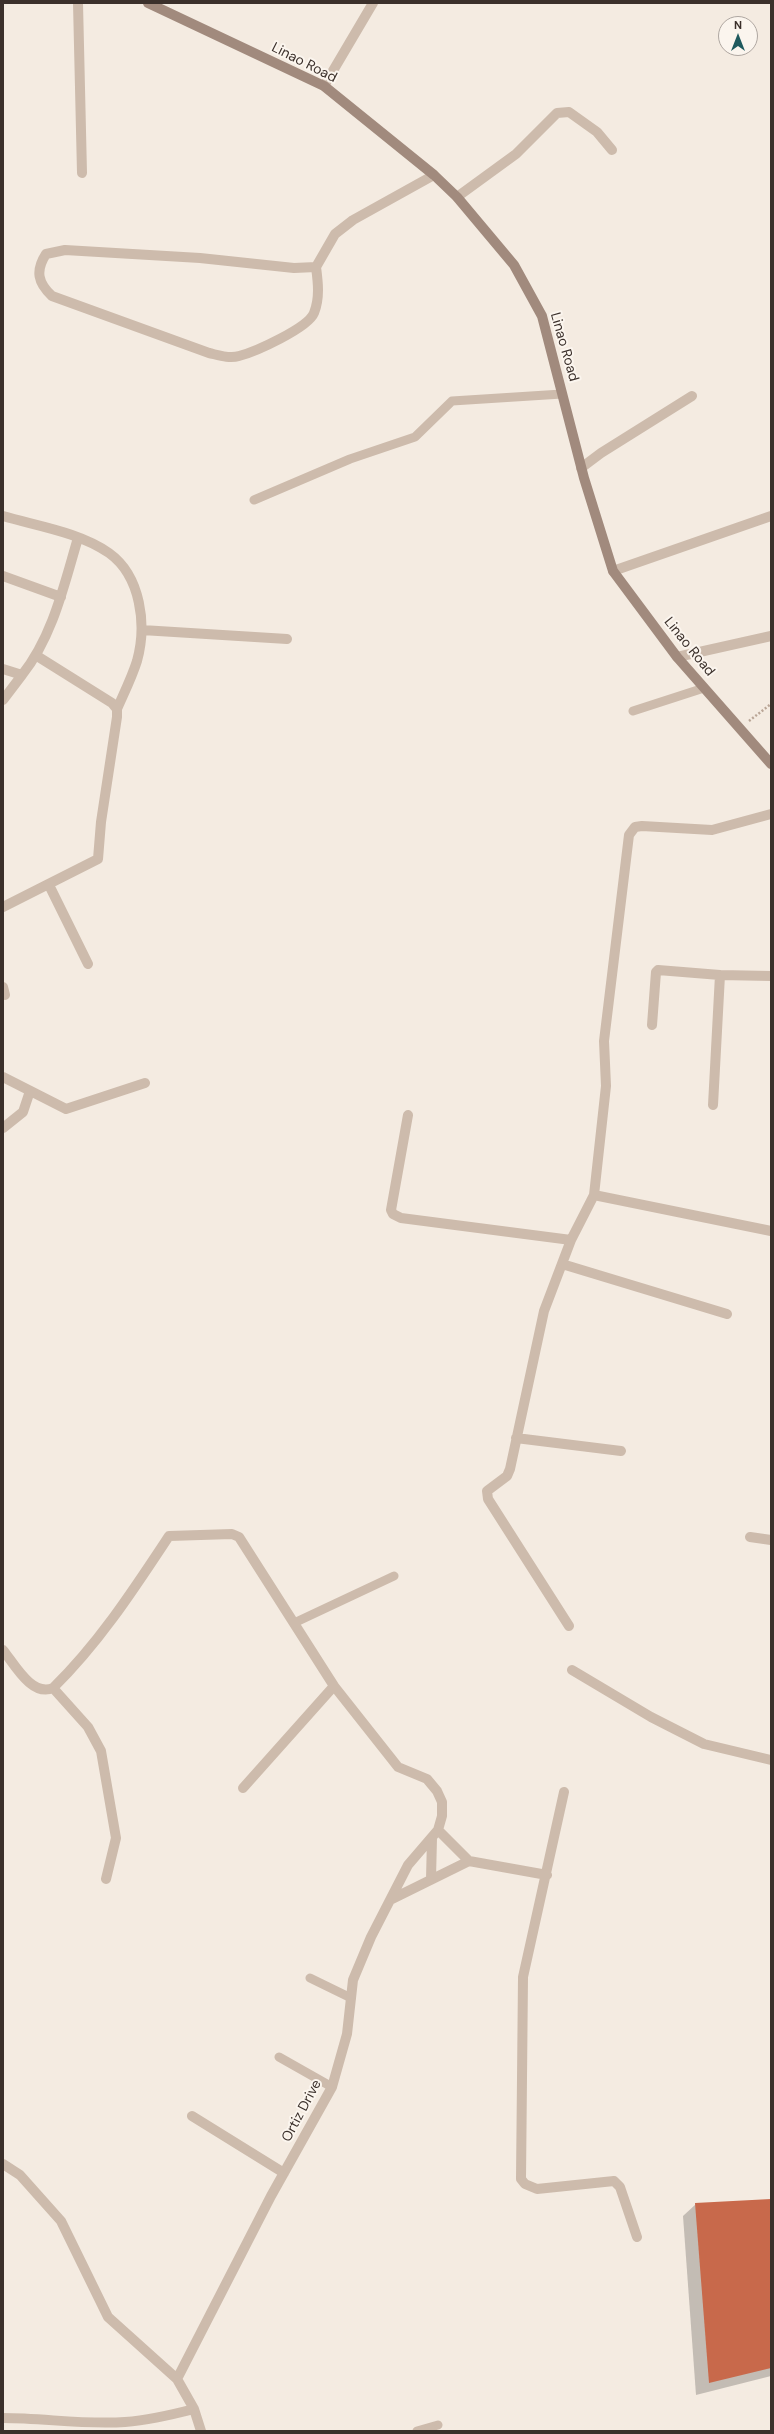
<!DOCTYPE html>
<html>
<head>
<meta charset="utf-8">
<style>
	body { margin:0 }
	#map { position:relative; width:774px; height:2434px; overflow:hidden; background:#f4ebe1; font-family:"DM Sans",sans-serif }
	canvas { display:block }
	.frame { position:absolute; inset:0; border:4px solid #3b302b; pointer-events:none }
	.north { position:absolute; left:718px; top:16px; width:40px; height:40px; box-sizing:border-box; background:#fbf5ee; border:1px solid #aea6a0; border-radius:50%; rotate:0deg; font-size:11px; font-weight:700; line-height:16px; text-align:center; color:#3b302b }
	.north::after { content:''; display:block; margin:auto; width:14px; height:18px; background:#1f5a5e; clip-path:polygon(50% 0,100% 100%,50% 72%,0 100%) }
</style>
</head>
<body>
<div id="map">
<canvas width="774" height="2434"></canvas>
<div class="frame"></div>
<div class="north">N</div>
</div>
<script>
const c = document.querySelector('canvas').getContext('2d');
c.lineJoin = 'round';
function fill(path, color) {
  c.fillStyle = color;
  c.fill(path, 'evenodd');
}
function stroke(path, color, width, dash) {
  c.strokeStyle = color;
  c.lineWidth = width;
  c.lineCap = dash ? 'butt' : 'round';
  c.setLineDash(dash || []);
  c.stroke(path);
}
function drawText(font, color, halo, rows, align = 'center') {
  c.font = font + ' "DM Sans",sans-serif';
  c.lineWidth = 4;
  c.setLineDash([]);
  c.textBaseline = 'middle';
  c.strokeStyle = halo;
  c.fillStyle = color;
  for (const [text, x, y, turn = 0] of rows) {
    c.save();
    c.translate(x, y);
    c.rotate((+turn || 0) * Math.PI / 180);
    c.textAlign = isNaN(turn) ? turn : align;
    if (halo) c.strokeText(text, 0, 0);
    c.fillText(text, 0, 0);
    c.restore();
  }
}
const shadow = new Path2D(`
	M771,2200V2376L696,2395L683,2216L696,2204Z`);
const building = new Path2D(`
	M771,2199V2368L709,2383L695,2203Z`);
const path = new Path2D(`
	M749,721L771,704`);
const lane = new Path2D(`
	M254,500L350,459L415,437L452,401L562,394
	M633,711L704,688
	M294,1623L394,1576
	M310,1978L351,1998
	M279,2057L332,2087
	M417,2431L438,2425`);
const street = new Path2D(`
	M78,3L82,173
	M324,86L373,3
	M457,197L516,154L557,113L569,112L597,132L612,150
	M316,267C318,282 320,298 314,313C308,328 255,352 239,356C229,359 218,355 209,353L52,296C38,283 35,271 46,254L65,250L200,258L294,268L316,267L335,234L353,220L434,175
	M581,468L601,453L692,396
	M3,516C37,526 79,532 109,553C141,576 147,625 137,661C132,677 124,693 117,709
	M613,571L771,516
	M3,576L61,597
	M142,630L287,639
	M677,657L771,636
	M3,669L22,675L3,700
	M22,675C53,636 64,585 78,538
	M49,885L88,964
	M3,907L98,859L101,822L117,717V709L112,703L37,656
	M3,987L5,995
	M652,1025L656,972L658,970L720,975
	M3,1077L66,1109L145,1083
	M713,1105L720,975L771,976
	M408,1115L391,1210L393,1214L401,1218L571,1240
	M3,1128L23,1112L30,1091
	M594,1195L771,1231
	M562,1264L727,1314
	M516,1438L621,1451
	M750,1537L771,1540
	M569,1626L488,1499L487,1491L507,1476L510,1469L544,1311L571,1240L594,1195L606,1086L604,1041L629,835L635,827L642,826L712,830L771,814
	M3,1650C15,1665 32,1697 53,1688C99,1643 134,1589 169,1536L232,1534L239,1537L334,1686L243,1788
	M572,1670L651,1717L704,1744L771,1760
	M53,1688L88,1727L101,1751L116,1838L106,1879
	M564,1792L523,1977L521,2179L525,2184L537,2189L614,2181L620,2187L637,2237
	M438,1830L469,1861L547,1875
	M431,1879L432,1838
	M390,1900L469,1861
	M192,2116L284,2173
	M3,2164L20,2175L61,2221L108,2317L177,2379L194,2409L201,2431
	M177,2379L271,2196L332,2087L347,2034L353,1980L371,1937L408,1865L438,1830L442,1816V1802L437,1791L427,1779L398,1767L334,1686
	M3,2418C44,2418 84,2425 125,2422C149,2420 171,2415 194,2409`);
const secondary = new Path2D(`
	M148,3L324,86L434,175L457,197L514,265L542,316L584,478L613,571L677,657L771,764`);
const streetNames = [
	["Linao Road",304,63,27],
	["Linao Road",564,347,74],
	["Linao Road",689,647,51],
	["Ortiz Drive",302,2111,-62]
];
fill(shadow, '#0003');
fill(building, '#c8694b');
stroke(path, '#b9a596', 2.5, [2, 2]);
stroke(lane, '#cdbbac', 9);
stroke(street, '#cdbbac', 10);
stroke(secondary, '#a18a7d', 10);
drawText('14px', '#3b302b', '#fbf5ee', streetNames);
</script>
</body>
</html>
